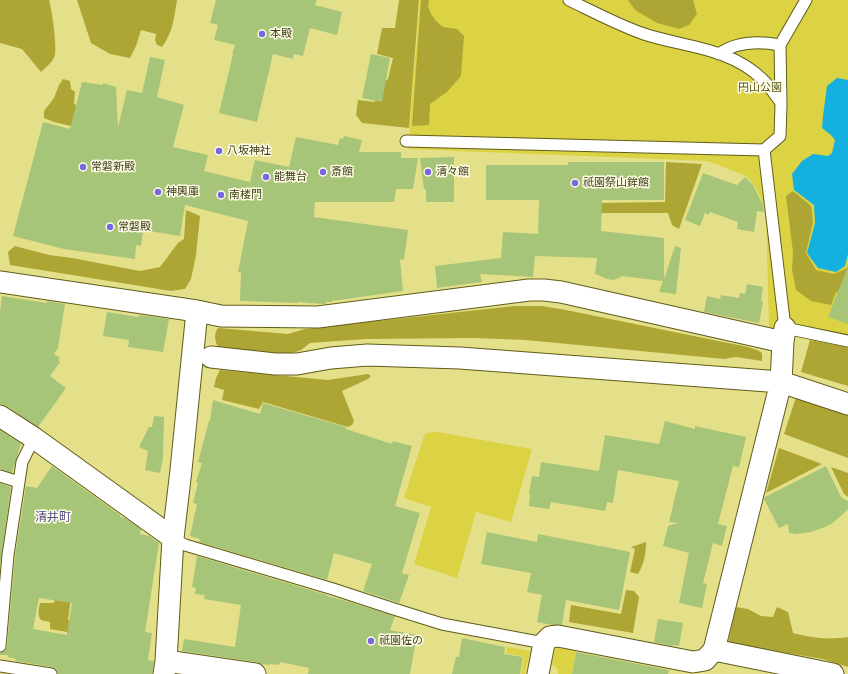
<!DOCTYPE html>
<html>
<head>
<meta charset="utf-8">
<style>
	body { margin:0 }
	canvas { display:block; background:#e4e08a }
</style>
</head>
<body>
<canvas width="848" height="674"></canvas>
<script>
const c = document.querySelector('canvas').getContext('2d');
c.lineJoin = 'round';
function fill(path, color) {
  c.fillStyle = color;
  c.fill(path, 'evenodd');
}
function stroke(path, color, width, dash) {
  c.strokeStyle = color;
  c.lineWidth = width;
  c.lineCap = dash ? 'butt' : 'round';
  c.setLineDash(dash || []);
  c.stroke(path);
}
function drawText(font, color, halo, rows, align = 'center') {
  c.font = font + ' "DejaVu Sans","Noto Sans JP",sans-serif';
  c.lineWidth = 3;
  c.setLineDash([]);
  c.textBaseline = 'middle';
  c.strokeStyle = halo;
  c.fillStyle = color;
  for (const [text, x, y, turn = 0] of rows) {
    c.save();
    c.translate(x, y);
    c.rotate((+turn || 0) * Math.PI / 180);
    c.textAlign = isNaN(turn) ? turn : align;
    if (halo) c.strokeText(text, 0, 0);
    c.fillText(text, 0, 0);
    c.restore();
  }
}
const green = new Path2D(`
	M420,0H848V344L801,337L769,327L766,212L759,194L754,185L746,176L708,161L408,149Z
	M438,432L532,449L511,522L476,512L457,578L414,564L431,507L404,498L424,436L427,433Z
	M507,647L530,651L525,674H521L524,657L506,653Z
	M555,647L576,651L572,673L575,674H558V669L555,668L556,666L552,665Z`);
const forest = new Path2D(`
	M0,0H49C52,10 57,46 55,55C53,62 46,67 41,72L22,49L0,43Z
	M77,0H177C174,18 173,32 162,47L157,45L155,40L156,34L141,30L136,46L130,58L110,54L91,43Z
	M399,0H419L409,128L362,123L356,115L358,100L375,102L377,86L388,79L393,58L377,54L382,28H395Z
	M421,0H429L428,7L431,14L436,21L443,27L457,29L464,36L461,76L447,92L430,104L429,125L412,126Z
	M628,0H693L697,14L689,25L679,29L657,23L635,10Z
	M63,79L70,81L71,89L75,92L74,103L77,107L84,129L54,122L44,118V111L54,98L59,85Z
	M666,162L702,164L679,229L672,225L668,213H589L597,203L665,202Z
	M793,191L811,206L813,222L806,253L816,270L834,274L847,268L848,266V297L836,292L831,305L811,301L796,290L792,270L793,252L786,196Z
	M186,210L200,216L196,255L191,279L185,289L171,291L10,265L8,252L15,246L49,255L72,258L140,271L160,267L178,243L184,239Z
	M514,306H542L566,310L748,347L757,350L762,353V361L736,357L724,359L526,340L472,338L366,339L310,343L301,350L290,354L220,349C215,344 213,334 218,328L288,334L305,329Z
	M810,340L848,347V386L801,372Z
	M220,370L328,380L368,374L371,376L368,379L342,391L354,421L352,425L348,427L263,402L259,409L222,400L224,390L214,387L216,378Z
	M796,397L848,415V458L784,434Z
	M779,448L822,464L766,493Z
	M831,467L848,473V497L844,494Z
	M646,542C646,554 644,564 638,574L630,572L635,549L631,547Z
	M626,590L634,591L639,597L633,633L569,622L571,605L621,614Z
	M71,596L68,620L70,621L69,639L67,632L50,629V622L41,620C37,615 39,609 40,603H54L55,597Z
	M736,607L748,609L761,616L773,617L777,607L788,612L793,633C813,638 828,640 848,637V667L823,659L728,643Z`);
const water = new Path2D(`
	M837,78L848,80V254L845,266L836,272L818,268L807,253L815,223L814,205L794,190L792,174L802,161L813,154L828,156L832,153L835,140L831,135L822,128L823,116L827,86Z`);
const building = new Path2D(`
	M216,0H317L315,5L342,12L337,35L310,28L303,56L294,54L293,59L273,54L257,122L219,113L233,54H232L235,45L214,40L218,25L210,23Z
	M371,54L390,58L382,102L362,98Z
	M150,57L165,60L157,97L184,105L173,147L208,155L204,171L250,182L255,160L289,167L296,137L338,145L340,138L343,139L344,136L362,140L359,152H401V158H418L413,189H396L394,202H315L314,217L408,230L404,260L400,259L403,291L332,301V302H326V304H323L298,302V303L240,301L241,272H238L248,221L185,205L180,236L143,230L141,246L136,245L135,259L64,249L13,236L43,122L70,129L82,82L103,85V83L116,87L118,127L127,90L142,93Z
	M454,157V202H426V189H424L420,158Z
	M568,162H664V200H602L601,231L664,238V279L675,246L681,248L676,294L659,292L663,281L621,276V277L614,280L607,279L598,275L595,274L597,258L535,256L533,277L480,274L482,282L437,288L435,266L501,258L503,232L538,234L539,200H486V165H568Z
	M703,173L737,185L745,177L753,185L763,205L764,212L757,211L754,232L737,229L738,222L710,212L709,215L705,213L700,226L685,220Z
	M847,269H848V324L828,317Z
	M747,284L763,287L761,301L763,302L759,323L704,312L707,296L720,299L721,295L739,298L740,293L745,294Z
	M2,296L47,303V301L65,304L58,348L54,354L60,358L58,360L60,362L50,376L66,388L38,427L7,406L0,404V311Z
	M107,312L138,317L139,315L169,319L163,352L128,347L129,340L103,336Z
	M213,400L260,414L263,403L346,427V429L392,444L393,441L412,446L395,506L420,513L402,573L409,575L399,603L363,591L372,564L334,553L327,580L199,542L200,539L190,536L197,504L193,503L198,483L196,482L202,463L198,462L209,421H210Z
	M154,416L164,417L163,458L160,473L145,470L148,451L139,447L149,427H152Z
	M665,421L695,429V426L746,437L739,467L733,466L718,524L727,526L722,546L713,543L703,583L707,584L702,608L679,603L689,553L663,546L668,526L678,523L669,522L679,481L618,470L613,503L607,502L605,511L551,502L549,509L529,506L530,494H529L532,476L539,477L541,462L599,471L605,435L659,444Z
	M0,430L21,444L12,473L0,469Z
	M52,466L120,515V517L125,518L141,529L140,534L149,536L159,543L145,632L152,633L148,660L154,661L152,674H58L56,669L52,667L15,661L16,659L8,657V655H0V653L3,652L5,650L7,647L15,556L26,486L37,488ZM39,598L72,603L67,635L33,629Z
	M826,466L841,497L848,501V509L842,515L831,524L825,527L811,532L796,534L789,533L788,524L779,528L764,499L765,497Z
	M0,483L11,487L0,566Z
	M487,532L537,542L538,534L599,546V547L601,546L630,552L619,610L566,600L562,625H552L537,622L542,595L527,592L531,573L481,564Z
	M197,556L327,595V596L343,600L395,616L390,630L417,635L410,674H308L309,668L280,662L279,665L270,664V665L261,664L257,662L182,651L184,639L235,647L241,605L204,599L205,595L195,594L196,588L192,587Z
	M658,619L683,623L679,646L673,645L672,646L654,642Z
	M462,638L505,647L504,654L523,657L520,674H452L456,657H459Z
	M576,652L669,670L668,674H572Z`);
const lane = new Path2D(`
	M569,0C594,12 618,25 644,34C684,47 731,48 762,79C770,86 775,95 781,103
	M719,54C737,41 759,41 780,45
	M406,141L764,150L780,136L781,104L780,45L806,0
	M764,150L785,328L848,341
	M0,476L19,482
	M173,538L185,545L333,589L394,609L442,624L544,643
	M0,646L8,555L19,482L22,462L34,438
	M0,666L51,674`);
const street = new Path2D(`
	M0,282L197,311L221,316L318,317L529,290H544L561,292L783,342
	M211,357L275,364H297L331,358L367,355L460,358L781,382L848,404
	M0,416L34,438L173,538
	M714,650L781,382L783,342L785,328
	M166,661L255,674
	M164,674L166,661L173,538L181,470L197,311
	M538,674L544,643L550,637L558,636L693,662L705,660L714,650L833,674`);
const markers = [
	[262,34,4,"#7967e2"],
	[219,151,4,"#7967e2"],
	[83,167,4,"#7967e2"],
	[323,172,4,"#7967e2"],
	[428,172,4,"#7967e2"],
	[266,177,4,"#7967e2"],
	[575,183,4,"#7967e2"],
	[158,192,4,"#7967e2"],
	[221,195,4,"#7967e2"],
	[110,227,4,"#7967e2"],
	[371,641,4,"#7967e2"]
];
const poiNames = [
	["本殿",270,34],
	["八坂神社",227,151],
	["常磐新殿",91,167],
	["斎館",331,172],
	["清々館",436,172],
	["能舞台",274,177],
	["祇園祭山鉾館",583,183],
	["神輿庫",166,192],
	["南楼門",229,195],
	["常磐殿",118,227],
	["祇園佐の",379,641]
];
const parkNames = [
	["円山公園",760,88]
];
const neighbourhoodNames = [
	["清井町",53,518]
];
fill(green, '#dbd343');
fill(forest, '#ada634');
fill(water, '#14b0df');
fill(building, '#a7c578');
stroke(lane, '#605c1a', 13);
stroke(street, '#605c1a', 23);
stroke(lane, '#fff', 11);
stroke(street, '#fff', 21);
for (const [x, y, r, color] of markers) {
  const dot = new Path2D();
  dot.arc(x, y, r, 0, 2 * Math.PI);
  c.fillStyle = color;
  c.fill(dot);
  stroke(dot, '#fffee6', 1.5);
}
drawText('11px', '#3f3d19', '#fffee6', poiNames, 'left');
drawText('11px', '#5a571d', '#fffee6', parkNames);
drawText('12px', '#504a89', '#fffee6', neighbourhoodNames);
</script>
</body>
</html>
